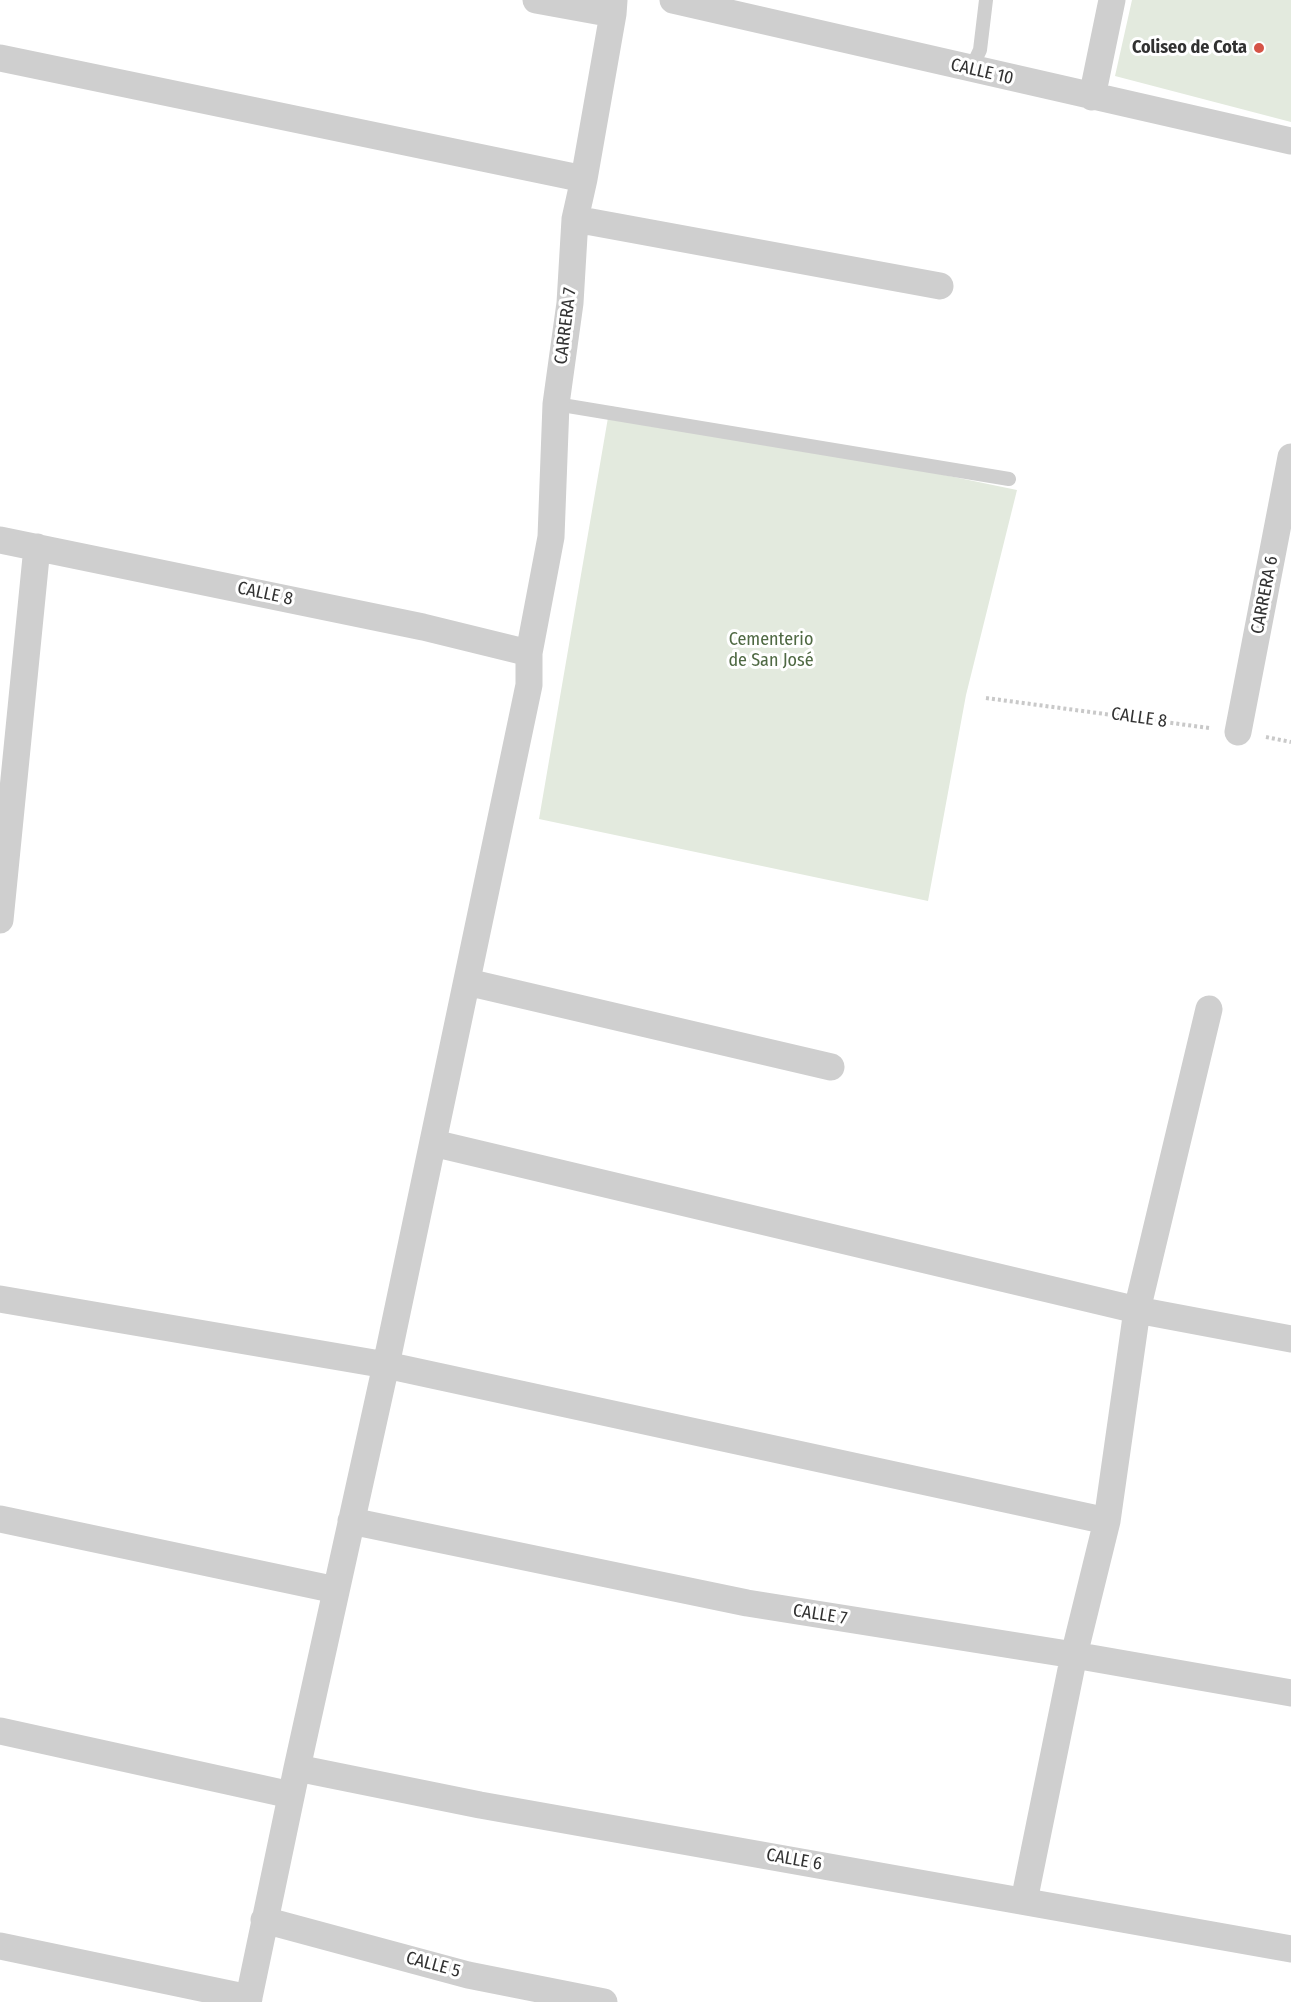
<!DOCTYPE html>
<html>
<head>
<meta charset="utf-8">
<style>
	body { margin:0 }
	canvas { display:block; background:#fff }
</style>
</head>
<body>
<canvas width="1291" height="2002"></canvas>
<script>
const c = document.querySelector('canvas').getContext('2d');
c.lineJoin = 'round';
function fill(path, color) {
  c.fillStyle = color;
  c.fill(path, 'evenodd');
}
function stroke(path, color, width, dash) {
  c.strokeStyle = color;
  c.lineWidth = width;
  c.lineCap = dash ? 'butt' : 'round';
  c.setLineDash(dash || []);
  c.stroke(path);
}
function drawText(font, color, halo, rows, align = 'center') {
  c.font = font + ' "Fira Sans Condensed",sans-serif';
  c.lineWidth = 6;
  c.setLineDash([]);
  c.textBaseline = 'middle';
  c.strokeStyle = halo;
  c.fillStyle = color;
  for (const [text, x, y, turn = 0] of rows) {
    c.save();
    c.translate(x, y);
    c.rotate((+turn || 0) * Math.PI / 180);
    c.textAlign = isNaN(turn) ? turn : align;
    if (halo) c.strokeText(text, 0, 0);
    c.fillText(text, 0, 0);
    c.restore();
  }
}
const green = new Path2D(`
	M1132,0H1291V122L1115,76Z
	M610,406L1017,490L966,695L928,901L539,819Z`);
const path = new Path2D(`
	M986,698L1209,728
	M1266,737L1291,742`);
const lane = new Path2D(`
	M971,69L980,50L986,0
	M556,404L1009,479`);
const street = new Path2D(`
	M536,0L613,14
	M673,0L1291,141
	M0,58L584,179
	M1092,97L1112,0
	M575,219L940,286
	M0,540L423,627L529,653
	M1238,732L1291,457
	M0,920L37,547
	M467,982L831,1067
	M433,1143L1137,1310L1291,1339
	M0,1299L386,1365L1107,1521
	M0,1519L336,1590
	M351,1521L747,1603L1074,1655L1291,1693
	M0,1731L291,1795
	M297,1768L480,1805L1291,1949
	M1024,1901L1074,1655L1107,1521L1137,1310L1209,1009
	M264,1920L468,1975L604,2002
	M0,1946L249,1998
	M248,2002L297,1768L386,1365L529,685V653L551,537L556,404L570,303L575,219L584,179L613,14L614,0`);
const markers = [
	[1259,48,6,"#d55447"]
];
const poiNames = [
	["Coliseo de Cota",1247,48]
];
const streetNames = [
	["CALLE 10",982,72,13],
	["CARRERA 7",566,326,-83],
	["CALLE 8",265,594,12],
	["CARRERA 6",1265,595,-79],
	["CALLE 8",1139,718,8],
	["CALLE 7",820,1615,9],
	["CALLE 6",794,1860,10],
	["CALLE 5",433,1965,15]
];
const parkNames = [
	["Cementerio",771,640],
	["de San José",771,661]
];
fill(green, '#e3eade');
stroke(path, '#c9c9c9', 4, [3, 3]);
stroke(lane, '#cfcfcf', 14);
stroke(street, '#cfcfcf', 27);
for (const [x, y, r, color] of markers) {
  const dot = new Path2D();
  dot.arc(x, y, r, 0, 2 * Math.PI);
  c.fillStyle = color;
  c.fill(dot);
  stroke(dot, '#fff', 2);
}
drawText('bold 18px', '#323232', '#fff', poiNames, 'right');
drawText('18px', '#323232', '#fff', streetNames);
drawText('18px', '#4f6943', '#fff', parkNames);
</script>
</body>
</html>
